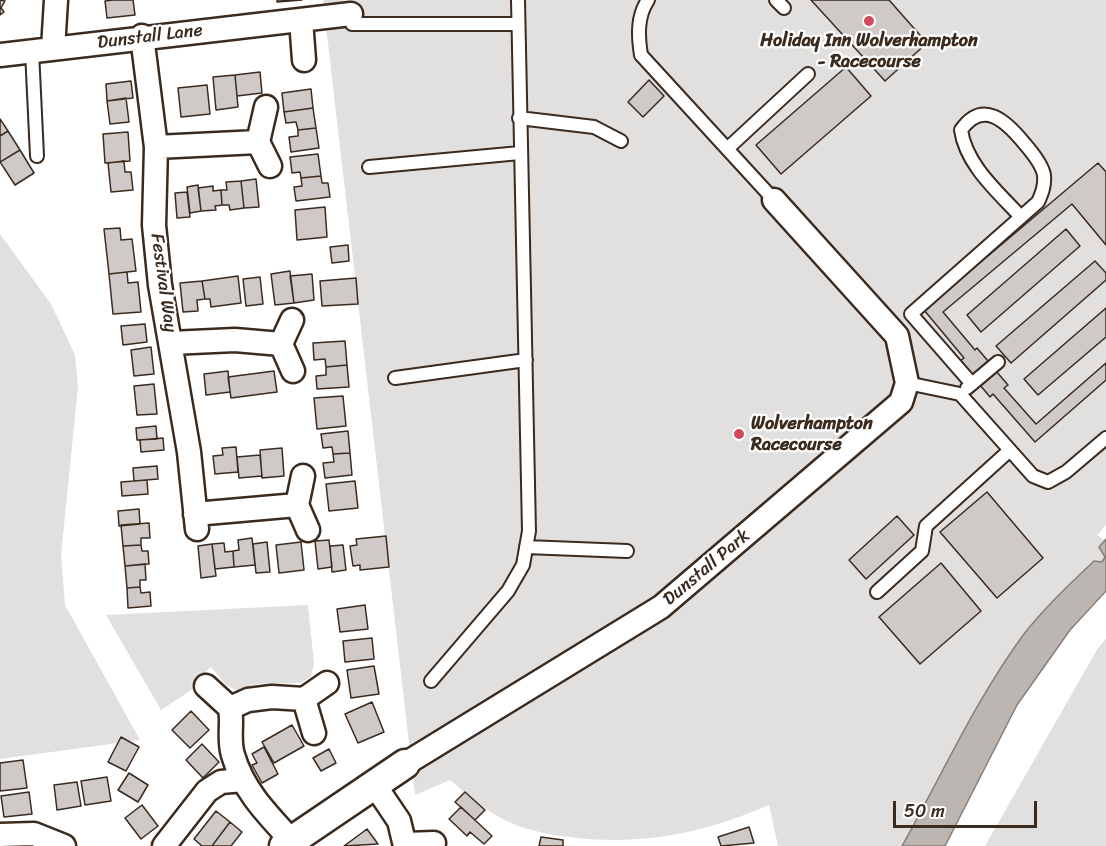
<!DOCTYPE html>
<html>
<head>
<meta charset="utf-8">
<style>
	body { margin:0 }
	#map { position:relative; width:1106px; height:846px; overflow:hidden; background:#fff; font-family:Sriracha,sans-serif }
	canvas { display:block }
	.scale { position:absolute; left:893px; top:801px; width:144px; height:27px; box-sizing:border-box; border:3px solid #3b2a1e; border-top:0; padding-left:8px; font-size:18px; line-height:21px; white-space:nowrap; color:#3b2a1e; -webkit-text-stroke:4px #fff; paint-order:stroke }
</style>
</head>
<body>
<div id="map">
<canvas width="1106" height="846"></canvas>
<div class="scale">50 m</div>
</div>
<script>
const c = document.querySelector('canvas').getContext('2d');
c.lineJoin = 'round';
function fill(path, color) {
  c.fillStyle = color;
  c.fill(path, 'evenodd');
}
function stroke(path, color, width, dash) {
  c.strokeStyle = color;
  c.lineWidth = width;
  c.lineCap = dash ? 'butt' : 'round';
  c.setLineDash(dash || []);
  c.stroke(path);
}
function drawText(font, color, halo, rows, align = 'center') {
  c.font = font + ' Sriracha,sans-serif';
  c.lineWidth = 4.5;
  c.setLineDash([]);
  c.textBaseline = 'middle';
  c.strokeStyle = halo;
  c.fillStyle = color;
  for (const [text, x, y, turn = 0] of rows) {
    c.save();
    c.translate(x, y);
    c.rotate((+turn || 0) * Math.PI / 180);
    c.textAlign = isNaN(turn) ? turn : align;
    if (halo) c.strokeText(text, 0, 0);
    c.fillText(text, 0, 0);
    c.restore();
  }
}
const green = new Path2D(`
	M323,0H1106V525L1097,535L1104,540L1099,548L1106,557L1102,562L1094,561L1025,633L991,682L902,846H778L769,805C701,834 642,846 568,837C544,834 518,828 497,816C480,806 465,793 450,780L415,795Z
	M0,234L51,304L75,355L78,387L61,555L65,605L140,740L0,759Z
	M308,605L314,663L311,677L300,683L256,684L236,690L226,685L211,667L191,685L193,689L161,710L106,615Z
	M1106,639V846H985L1098,648Z`);
const water = new Path2D(`
	M1106,539V591L1070,630L1017,705L945,846H902C942,775 976,699 1024,634C1044,608 1070,584 1094,561L1102,562L1105,557L1099,547Z`);
const building = new Path2D(`
	M0,0L5,1L1,8L4,12L0,15Z
	M113,0H133L135,15L107,18L105,1Z
	M277,0H302L277,2Z
	M811,0H889L927,43L885,81Z
	M846,67L871,96L781,174L756,145Z
	M260,72L262,93L237,96L235,75Z
	M235,75L238,107L216,110L213,77Z
	M649,80L664,96L643,117L628,102Z
	M131,81L133,98L107,101L106,84Z
	M207,85L210,114L181,117L178,88Z
	M311,89L313,108L284,112L282,93Z
	M126,98L129,122L110,124L107,101Z
	M313,108L316,128L298,130L296,122L286,123L284,112Z
	M0,119L8,131L0,136Z
	M316,128L319,148L291,152L289,137L298,136V130Z
	M8,131L20,150L0,162V136Z
	M128,132L130,161L105,163L103,134Z
	M20,150L34,173L15,185L0,162Z
	M318,154L321,176L301,178L300,172L292,173L290,157Z
	M124,161L125,172H131L133,190L111,192L108,163Z
	M1098,163L1106,172V245L1072,204L943,312L975,350L977,348L988,361L972,375L960,361L964,358L924,310Z
	M321,176L322,183H328L330,197L296,201L294,187L302,186L301,178Z
	M256,179L259,207L244,208L241,181Z
	M241,181L244,208L230,210L229,205H222L221,190H227L226,182Z
	M198,185L201,211L190,213L187,187Z
	M213,186V191L221,190L222,205L215,206L216,210L201,211L198,188Z
	M187,192L190,217L177,218L175,193Z
	M325,207L327,237L297,240L295,210Z
	M120,228L121,240L132,239L136,271L109,274L104,229Z
	M1066,229L1080,246L981,332L967,315Z
	M348,245L349,261L332,263L330,247Z
	M1095,261L1106,273V280L1011,363L996,346Z
	M290,271L294,303L275,305L271,274Z
	M127,272L128,283L138,282L141,312L113,314L109,274Z
	M312,274L314,300L294,303L290,276Z
	M238,276L241,303L211,307L210,299H205L202,281Z
	M260,277L263,304L246,306L243,279Z
	M356,278L358,304L322,306L320,281Z
	M202,281L205,299L197,300L198,311L183,312L180,283Z
	M1106,308V337L1038,395L1024,379Z
	M145,324L147,342L123,345L121,326Z
	M345,341L347,365L326,367L325,359L314,360L313,343Z
	M151,347L154,374L134,376L131,350Z
	M1106,363V380L1035,442L993,394L990,397L980,385L996,371L1008,385L1004,388L1036,424Z
	M347,365L349,387L317,389L316,376L326,375V367Z
	M228,371L230,392L206,395L204,374Z
	M274,371L277,392L231,398L228,377Z
	M154,384L157,414L137,415L134,386Z
	M343,396L346,426L317,429L314,398Z
	M156,426L157,439L137,440L136,428Z
	M348,431L350,453L333,454L332,447L323,448L321,434Z
	M163,438L164,450L141,452L140,440Z
	M236,447L238,472L215,474L213,456L223,455L222,448Z
	M282,448L284,476L262,478L260,450Z
	M350,453L352,475L325,478L323,463L334,462L333,454Z
	M260,455L262,476L239,478L237,457Z
	M157,466L158,479L134,481L133,468Z
	M147,480L148,494L122,496L121,482Z
	M355,481L358,508L329,511L326,484Z
	M987,492L1043,558L997,598L940,532Z
	M139,509L140,524L119,526L118,511Z
	M897,516L914,535L866,579L849,560Z
	M149,523L150,538H141V545L123,546L121,525Z
	M386,536L389,567L360,570V565L353,566L350,546L357,545L356,539Z
	M252,538L255,565L234,567L233,551L239,550L238,540Z
	M329,540L332,567L318,569L315,541Z
	M267,542L270,572L256,573L253,544Z
	M301,542L304,570L279,573L276,545Z
	M224,543L225,552L233,551L234,567L215,569L212,544Z
	M212,544L216,576L201,578L198,546Z
	M141,545L142,551H148L149,564L125,566L123,546Z
	M343,545L346,570L332,572L330,546Z
	M941,563L981,611L920,664L879,617Z
	M145,564L146,580H140V587L127,588L125,566Z
	M140,587L141,593L150,592L151,606L128,608L127,588Z
	M365,605L368,629L340,632L337,609Z
	M372,638L374,659L345,662L343,641Z
	M374,666L379,694L351,698L347,670Z
	M372,702L384,732L358,743L345,714Z
	M191,711L209,730L190,748L172,730Z
	M292,725L304,746L274,763L262,742Z
	M121,737L139,747L126,771L108,762Z
	M202,744L219,762L203,778L186,760Z
	M264,747L278,774L262,783L252,765L257,763L252,754Z
	M329,749L336,763L321,771L313,758Z
	M23,760L27,788L0,791V763Z
	M129,773L148,785L138,802L118,790Z
	M107,777L111,801L85,805L81,781Z
	M77,782L81,806L57,810L54,785Z
	M29,792L32,814L4,817L1,796Z
	M465,792L485,810L475,820L455,802Z
	M142,805L158,826L141,839L125,818Z
	M461,807L492,836L484,844L470,832L467,836L449,819Z
	M216,811L230,822L212,846H202L194,839Z
	M230,822L242,832L231,846H212Z
	M749,827L754,843L721,846L718,837Z
	M367,829L378,844L344,846Z
	M541,837L563,840V846H539Z`);
const service = new Path2D(`
	M648,0C637,16 638,36 641,55L774,200
	M776,0L784,8
	M352,24H518
	M32,51L37,156
	M519,118L594,127L621,141
	M727,149L808,74
	M369,167L520,153
	M395,378L526,360
	M907,383L960,394L1033,476L1048,482L1066,472L1106,438
	M972,384L911,314L1038,202C1042,193 1045,186 1044,175C1042,164 1031,151 1024,143C1006,121 983,99 961,130C966,165 998,192 1021,217
	M967,388L998,362
	M526,547L627,551
	M877,592L922,551L926,526L1010,450
	M431,681L508,591L523,565L529,531L518,0`);
const minor = new Path2D(`
	M301,20L304,60
	M142,36L156,147L154,225L160,285L189,452L197,529
	M53,49L56,0
	M0,55L351,14
	M266,107L258,142L270,166
	M156,147L258,142
	M292,320L281,344L293,371
	M171,343L235,340L281,344
	M303,476L297,505L308,530
	M195,514L297,505
	M206,686L230,708
	M304,699L314,733
	M405,764L661,607L901,402L907,383L897,336L774,200
	M374,784L399,821L405,846
	M0,835L34,834L64,846
	M291,840C267,814 243,790 233,755C228,740 233,723 230,708L248,700L272,697L304,699L327,683
	M405,844L434,843
	M164,846L207,791L221,782L243,780`);
const tertiary = new Path2D(`
	M284,846L405,764`);
const markers = [
	[869,21,6,"#d1495b"],
	[739,434,6,"#d1495b"]
];
const streetNames = [
	["Dunstall Lane",150,37,-7],
	["Festival Way",163,283,82],
	["Dunstall Park",707,568,-40]
];
const poiNames = [
	["Holiday Inn Wolverhampton",869,41],
	["- Racecourse",869,62],
	["Wolverhampton",751,424,"left"],
	["Racecourse",751,445,"left"]
];
fill(green, '#e2e0de');
fill(water, '#bcb6b3');
stroke(water, '#887e77', 1.5);
fill(building, '#cfcac7');
stroke(building, '#3b2a1e', 1.5);
stroke(service, '#3b2a1e', 16);
stroke(minor, '#3b2a1e', 27);
stroke(tertiary, '#3b2a1e', 33);
stroke(service, '#fff', 12);
stroke(minor, '#fff', 22);
stroke(tertiary, '#fff', 28);
for (const [x, y, r, color] of markers) {
  const dot = new Path2D();
  dot.arc(x, y, r, 0, 2 * Math.PI);
  c.fillStyle = color;
  c.fill(dot);
  stroke(dot, '#fff', 2);
}
drawText('18px', '#3b2a1e', '#fff', streetNames);
drawText('bold 18px', '#3b2a1e', '#fff', poiNames);
</script>
</body>
</html>
